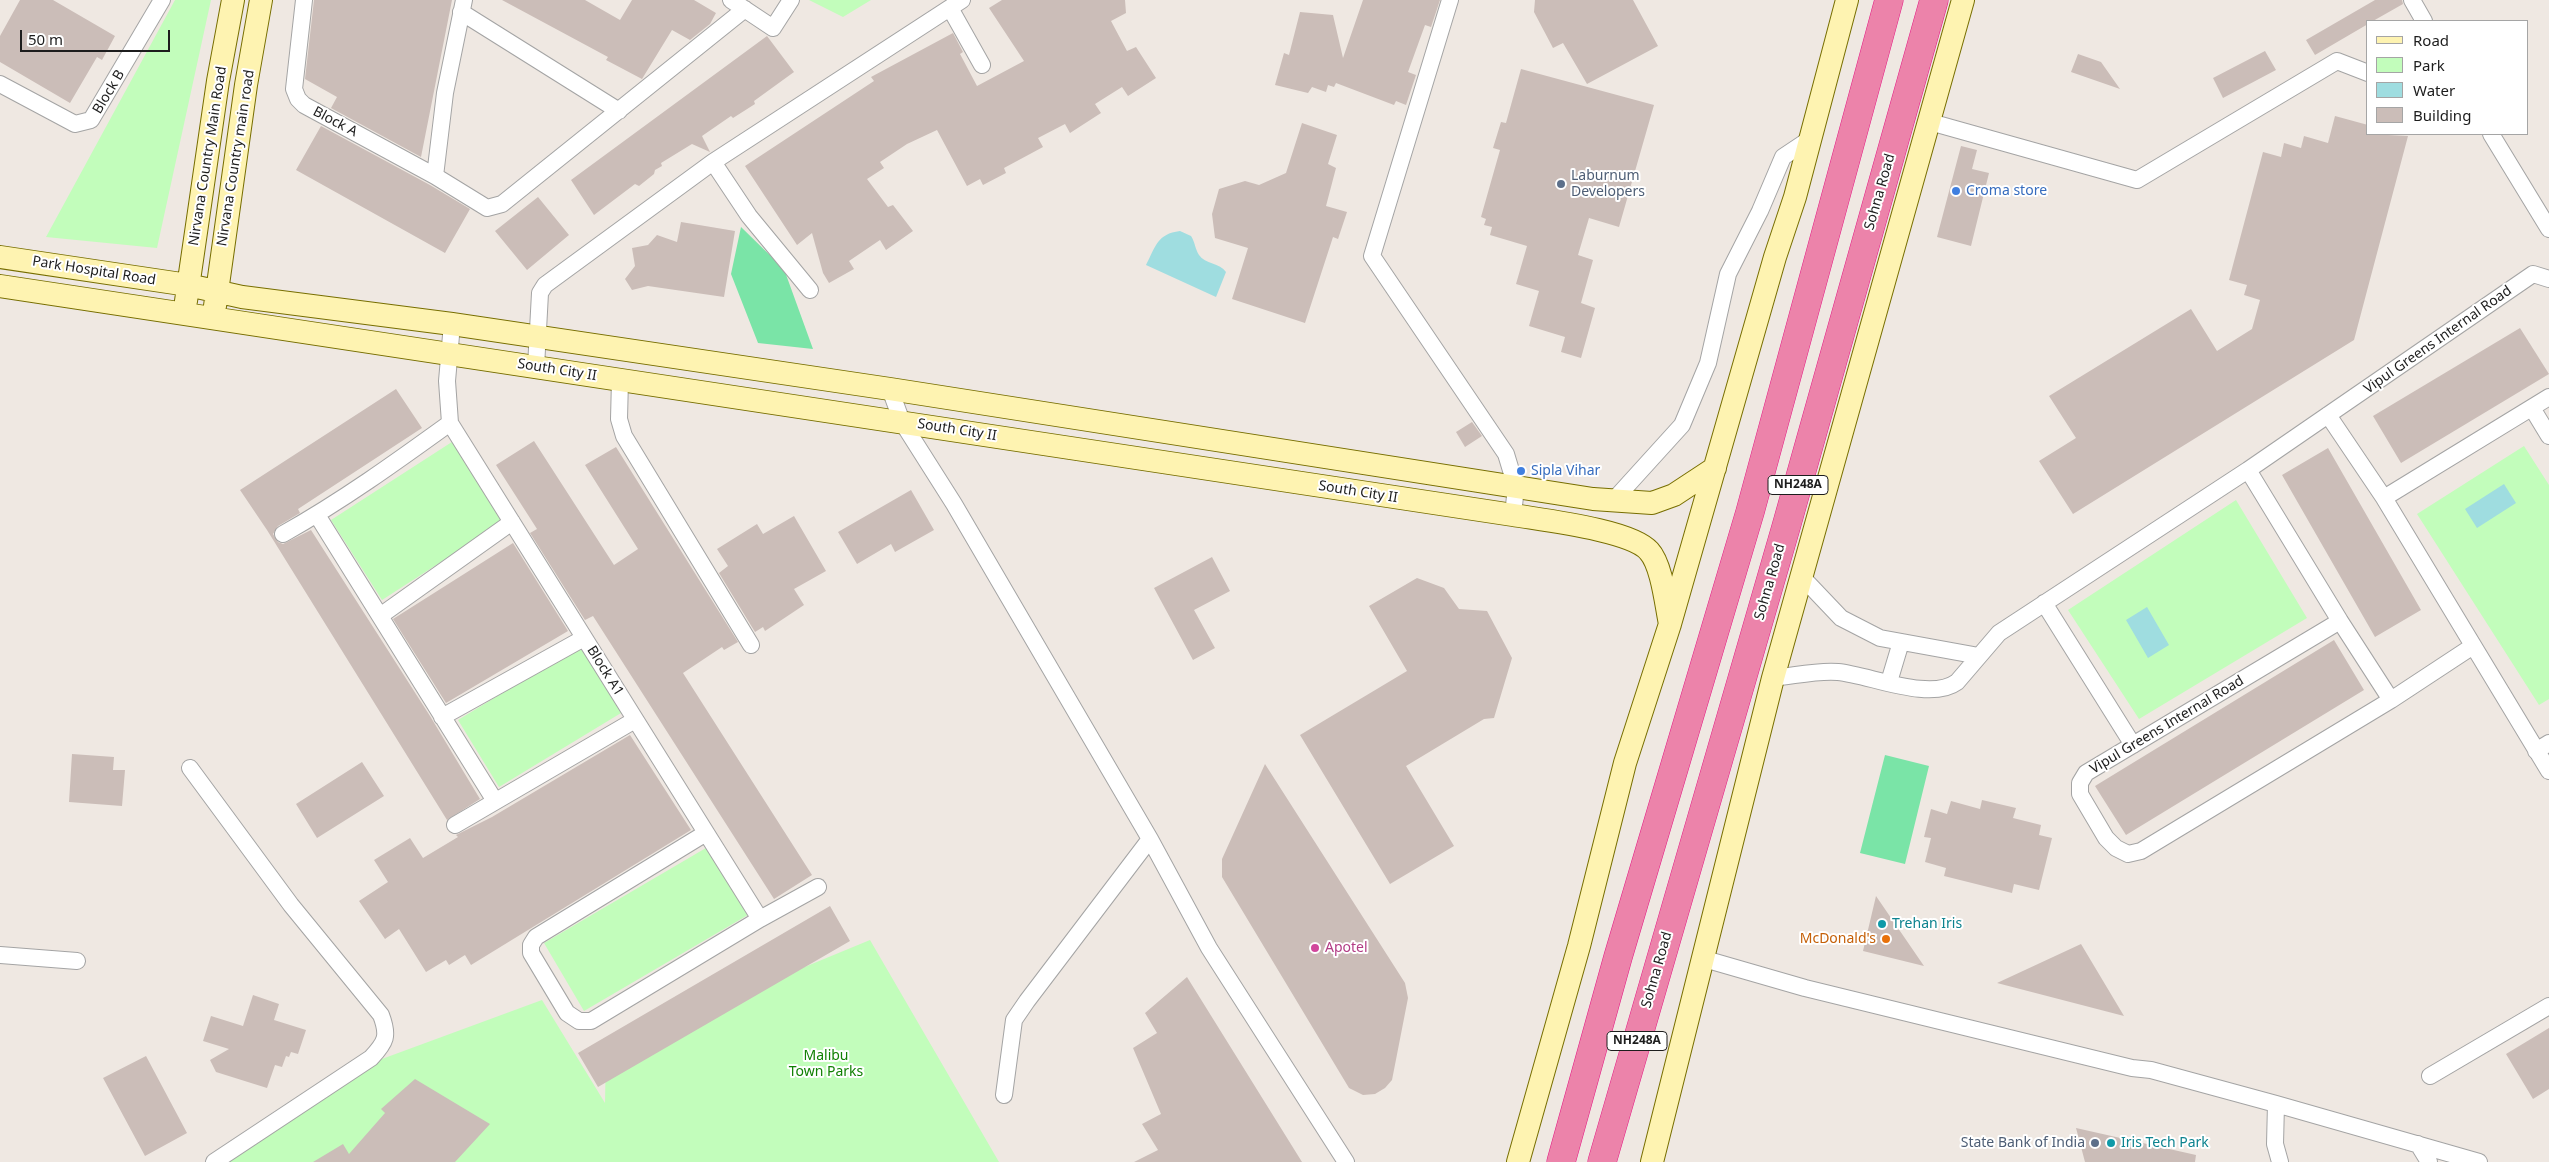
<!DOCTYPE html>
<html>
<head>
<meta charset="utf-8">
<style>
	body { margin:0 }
	#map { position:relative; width:2549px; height:1162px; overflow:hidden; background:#efe8e2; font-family:"Noto Sans",sans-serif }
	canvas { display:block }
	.legend { position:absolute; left:2366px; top:20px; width:162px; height:115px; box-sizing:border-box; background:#fff; border:1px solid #a5a5a5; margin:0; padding:6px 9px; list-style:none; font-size:15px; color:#1d1d1d }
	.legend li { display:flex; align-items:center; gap:10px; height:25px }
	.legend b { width:25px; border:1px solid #a5a5a5 }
	.scale { position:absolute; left:20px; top:30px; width:150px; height:22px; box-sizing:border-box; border:2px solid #1d1d1d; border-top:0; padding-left:6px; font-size:15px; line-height:18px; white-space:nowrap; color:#1d1d1d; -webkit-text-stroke:4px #fff; paint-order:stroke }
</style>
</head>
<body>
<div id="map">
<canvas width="2549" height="1162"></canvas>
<ul class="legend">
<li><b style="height:6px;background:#fef3b1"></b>Road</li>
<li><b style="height:14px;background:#c2fdbb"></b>Park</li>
<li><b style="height:14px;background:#9fdde0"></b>Water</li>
<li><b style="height:14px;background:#cbbdb8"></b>Building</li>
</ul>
<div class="scale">50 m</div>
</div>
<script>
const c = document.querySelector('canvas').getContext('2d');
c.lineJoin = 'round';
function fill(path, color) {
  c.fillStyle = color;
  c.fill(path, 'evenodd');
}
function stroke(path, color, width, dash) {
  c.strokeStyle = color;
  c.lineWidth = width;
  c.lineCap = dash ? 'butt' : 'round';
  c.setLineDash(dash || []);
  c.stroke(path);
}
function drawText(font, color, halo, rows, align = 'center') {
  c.font = font + ' "Noto Sans",sans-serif';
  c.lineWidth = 4;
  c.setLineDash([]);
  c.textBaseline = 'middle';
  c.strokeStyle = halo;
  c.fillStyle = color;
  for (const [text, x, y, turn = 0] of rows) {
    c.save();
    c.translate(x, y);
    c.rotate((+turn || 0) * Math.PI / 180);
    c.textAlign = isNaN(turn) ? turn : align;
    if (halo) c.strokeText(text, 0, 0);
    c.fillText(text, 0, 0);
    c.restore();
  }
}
const park = new Path2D(`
	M175,0H211L157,248L46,237Z
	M809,0H871L843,17Z
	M455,440L506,520L382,600L331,520Z
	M2524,446L2549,485V699L2539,705L2417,514Z
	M2236,500L2307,618L2139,719L2068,610Z
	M583,644L626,710L499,787L458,720Z
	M711,845L753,912L584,1011L544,943Z
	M870,940L999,1162H213L371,1063L542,1000L605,1103L606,1049Z`);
const pitch = new Path2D(`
	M741,227L784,269L813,349L758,343L731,274Z
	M1885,755L1929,766L1905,864L1860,853Z`);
const water = new Path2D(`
	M1180,231L1191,236C1195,242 1195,249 1199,255C1205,264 1220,263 1226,272L1216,297L1146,265C1156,246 1157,234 1180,231Z
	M2504,484L2516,503L2477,528L2465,509Z
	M2147,607L2169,645L2148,658L2126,620Z`);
const building = new Path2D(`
	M20,0H53L115,36L102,60L97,57L70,103L0,62V36Z
	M314,0H452L421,157L331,108L337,97L305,79Z
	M502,0H585L620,20L632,0H694L716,13L710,24L690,40L672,30L642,79L606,60L608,57Z
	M1002,0H1125L1126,13L1111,21L1127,51L1136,47L1156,78L1128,96L1122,87L1095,104L1101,113L1070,133L1065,124L1038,138L1043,147L1004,168L1006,173L983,185L980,179L967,186L937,130L907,144L880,162L884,168L867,179L888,207L893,205L913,231L886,250L880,240L849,261L854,269L829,283L823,273L812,233L797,245L745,166L874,81L871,77L953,33L963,52L960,54L977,86L1024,61L989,8Z
	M1363,0H1440L1431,27L1425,25L1408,72L1416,75L1406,105L1396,101L1394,105L1336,83L1334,87L1328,85L1326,92L1312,87L1308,93L1275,85L1284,53L1289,55L1300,12L1333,15L1343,58Z
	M1535,0H1633L1658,46L1587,84L1563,43L1553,48L1534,12Z
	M2375,0H2402L2403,4L2373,21H2368V24L2315,55L2306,40Z
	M767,36L794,72L754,101L755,104L733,118L731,116L702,136L710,152L692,144L661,163L662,166L655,170L654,174L639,186L635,184L594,215L571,180Z
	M2265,51L2276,70L2223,98L2213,78Z
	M2078,54L2101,62L2120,89L2071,72Z
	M1521,69L1654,105L1619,227L1589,218L1578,255L1593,260L1581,303L1595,308L1581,358L1561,352L1565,337L1529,326L1539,291L1516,284L1527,246L1490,235L1492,227L1484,225L1486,219L1481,217L1500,150L1493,148L1501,122L1506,123Z
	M2335,116L2368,125V134L2408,136L2354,340L2073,514L2039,461L2076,438L2049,396L2191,309L2217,351L2252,329L2260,300L2244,295L2247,285L2229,280L2263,152L2281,157L2284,143L2301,148L2304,136L2328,143Z
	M1302,123L1337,135L1328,164L1336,168L1326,206L1347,212L1338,239L1333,237L1305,323L1232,299L1248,248L1215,238L1212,214L1219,189L1245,181L1259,185L1286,173Z
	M321,126L430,185L470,209L445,253L296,170Z
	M1961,146L1977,150L1972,169L1989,173L1971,246L1937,237Z
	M538,197L569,235L527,270L495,231Z
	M681,222L735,231L724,297L648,286L632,290L625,279L635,266L632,248L648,245L657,235L677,242Z
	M2520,328L2549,374L2401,463L2373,416Z
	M396,389L422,428L298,509L300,513L278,526L273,534L278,542L283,544L311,530L430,716L480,799L447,820L267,530L240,490Z
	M1472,422L1482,436L1465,447L1456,432Z
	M534,441L614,565L638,549L585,465L616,447L738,642L724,650L722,647L683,673L812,875L774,899L593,616L585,620L530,533L537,529L496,465Z
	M2328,448L2421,610L2375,637L2282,475Z
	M911,490L934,530L895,552L891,544L857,564L838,532Z
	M794,516L826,571L794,589L804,605L765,631L763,627L755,632L719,573L728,566L717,549L757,524L763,534Z
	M513,543L568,631L446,703L393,619Z
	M1212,557L1230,591L1194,610L1215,648L1193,660L1154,588Z
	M1417,578L1444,588L1459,609L1487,611L1512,658L1494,718L1484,719L1406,766L1454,846L1390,884L1300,735L1407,671L1369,606Z
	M2334,640L2364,690L2126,835L2095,786Z
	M630,735L691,830L471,965L465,955L449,965L446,960L426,972L399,929L385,939L359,901L388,882L374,860L410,838L423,858L458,837L456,835L492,817Z
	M72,754L114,757L113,770H125L122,806L69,802Z
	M362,762L384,796L317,838L296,804Z
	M1265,764L1405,983L1408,998L1392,1080L1385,1088L1375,1094L1363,1095L1349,1088L1222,877V859Z
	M1982,800L2016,808L2013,818L2041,825L2039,835L2052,838L2039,890L2014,884L2012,893L1944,876L1946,868L1925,862L1931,838L1924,837L1931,809L1947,814L1951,801L1980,809Z
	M1876,896L1924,966L1863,951Z
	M830,906L850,941L598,1087L578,1053Z
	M2081,944L2124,1016L1997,983Z
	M1187,977L1302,1162H1134L1158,1150L1142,1124L1161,1114L1133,1048L1157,1033L1145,1013Z
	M253,995L279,1004L274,1020L306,1030L298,1054L291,1052L289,1057L286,1056L282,1067L275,1065L267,1088L216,1072L210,1060L229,1049L203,1041L211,1016L243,1026Z
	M2549,1028V1089L2533,1099L2506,1054Z
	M146,1056L187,1133L145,1156L103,1078Z
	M415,1079L490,1124L455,1162H313L343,1144L349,1154L385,1113L381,1109Z
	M2076,1128L2196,1155L2195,1162H2085Z`);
const street = new Path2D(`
	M304,0L294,89L298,99L304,105L435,176L487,208L502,204L745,9
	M731,0L773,28L791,0
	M1450,0L1372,256L1506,454L1516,487L1513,515
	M2412,0L2424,21
	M950,8L982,65
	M461,12L619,111
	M0,84L75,124L91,120L162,0
	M1930,122L2137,180L2337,61L2368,73
	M2491,134L2549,229
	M713,162L962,0
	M435,176L445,93L464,0
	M452,324L447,381L450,423L760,919
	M536,367L540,293L545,285L713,162L749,216L810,290
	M620,380L619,419L624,436L751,645
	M890,389L902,422L954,504L1150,839L1209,948L1346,1162
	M2532,408L2549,436
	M2328,415L2384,498L2549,771
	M2248,470L2340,621L2391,700
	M2384,498L2549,397
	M1613,501L1682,425L1708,363L1728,274L1760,211L1783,157L1810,139
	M317,515L495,801
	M283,534C342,501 396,462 450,423
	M1802,577L1841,618L1880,638L1979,656
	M2044,603L2133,745
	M380,616L512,522
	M2340,621L2086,773L2080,783V794L2106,838L2116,848L2128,854L2141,851L2391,700L2473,646
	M1773,678C1794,676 1818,670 1838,672C1870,675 1930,702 1957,682L1999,633L2248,470L2533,274L2549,279
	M1889,682L1901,642
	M442,717L584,638
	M2536,751L2549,743
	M190,768L291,905L381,1015C389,1036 386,1042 371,1058L214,1162
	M455,825L635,720
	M706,833L536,937L531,945V953L567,1013L579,1021H591L760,919L818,887
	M0,955L77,961
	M1701,958L1805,988L2132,1068L2151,1070L2276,1104L2479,1162
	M2430,1076L2549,1006
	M1004,1095L1014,1020L1027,1001L1150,839
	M2276,1104L2275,1144L2280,1162
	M2418,1144L2429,1162`);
const secondary = new Path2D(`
	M0,257L188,285L242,297L452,324L890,389L1593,499L1652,503L1674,495L1715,468
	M0,286L1513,515C1542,520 1631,530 1649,551C1662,565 1666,605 1670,624
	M186,301L218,81L233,0
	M215,306L246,85L261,0
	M1518,1162L1579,946L1625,763L1670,624L1775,257L1795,197L1847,0
	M1652,1162L1773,678L1963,0`);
const highway = new Path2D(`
	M1561,1162L1618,957L1750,512L1889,0
	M1602,1162L1786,527L1934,0`);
const markers = [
	[1561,184,5,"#5c6f8a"],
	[1956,191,5,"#3f7fe0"],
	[1521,471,5,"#3f7fe0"],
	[1882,924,5,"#0f9aa8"],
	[1886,939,5,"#e8710a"],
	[1315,948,5,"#d1479c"],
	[2095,1143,5,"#5c6f8a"],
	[2111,1143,5,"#0f9aa8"]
];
const shields = [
	[1798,485,60],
	[1637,1041,60]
];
const shieldNames = [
	["NH248A",1798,485],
	["NH248A",1637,1041]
];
const streetNames = [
	["Block B",109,92,-59],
	["Block A",335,122,28],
	["Nirvana Country Main Road",208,156,-81],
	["Nirvana Country main road",236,158,-81],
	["Sohna Road",1880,192,-74],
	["Park Hospital Road",94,271,9],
	["Vipul Greens Internal Road",2438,340,-35],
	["South City II",557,370,9],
	["South City II",957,430,9],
	["South City II",1358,492,9],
	["Sohna Road",1770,582,-74],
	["Block A1",605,671,58],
	["Vipul Greens Internal Road",2167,725,-31],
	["Sohna Road",1657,970,-74]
];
const serviceNames = [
	["Laburnum",1571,176],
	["Developers",1571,192],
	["State Bank of India",2085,1143,"right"]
];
const shopNames = [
	["Croma store",1966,191],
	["Sipla Vihar",1531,471]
];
const cultureNames = [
	["Trehan Iris",1892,924],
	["Iris Tech Park",2121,1143]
];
const foodNames = [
	["McDonald's",1876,939]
];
const hotelNames = [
	["Apotel",1325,948]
];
const parkNames = [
	["Malibu",826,1056],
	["Town Parks",826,1072]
];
fill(park, '#c2fdbb');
fill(pitch, '#7ae4a7');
fill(water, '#9fdde0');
fill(building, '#cbbdb8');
stroke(street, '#a4a4a4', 18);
stroke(secondary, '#776e00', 24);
stroke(highway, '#e31883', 29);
stroke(street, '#fff', 16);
stroke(secondary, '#fef3b1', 22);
stroke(highway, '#ec83aa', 28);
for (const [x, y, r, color] of markers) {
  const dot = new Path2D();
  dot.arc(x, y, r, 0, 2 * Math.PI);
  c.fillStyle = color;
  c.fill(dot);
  stroke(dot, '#fff', 2);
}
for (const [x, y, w] of shields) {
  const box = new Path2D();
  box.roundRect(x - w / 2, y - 9.5, w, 19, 4);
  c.fillStyle = '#fff';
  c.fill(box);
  stroke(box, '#1d1d1d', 1);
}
drawText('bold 12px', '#1d1d1d', null, shieldNames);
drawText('14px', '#1d1d1d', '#fff', streetNames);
drawText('14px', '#4e5e75', '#fff', serviceNames, 'left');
drawText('14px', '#366cbe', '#fff', shopNames, 'left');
drawText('14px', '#0d838f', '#fff', cultureNames, 'left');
drawText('14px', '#c56008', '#fff', foodNames, 'right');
drawText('14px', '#b23c85', '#fff', hotelNames, 'left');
drawText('14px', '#118104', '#fff', parkNames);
</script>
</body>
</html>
